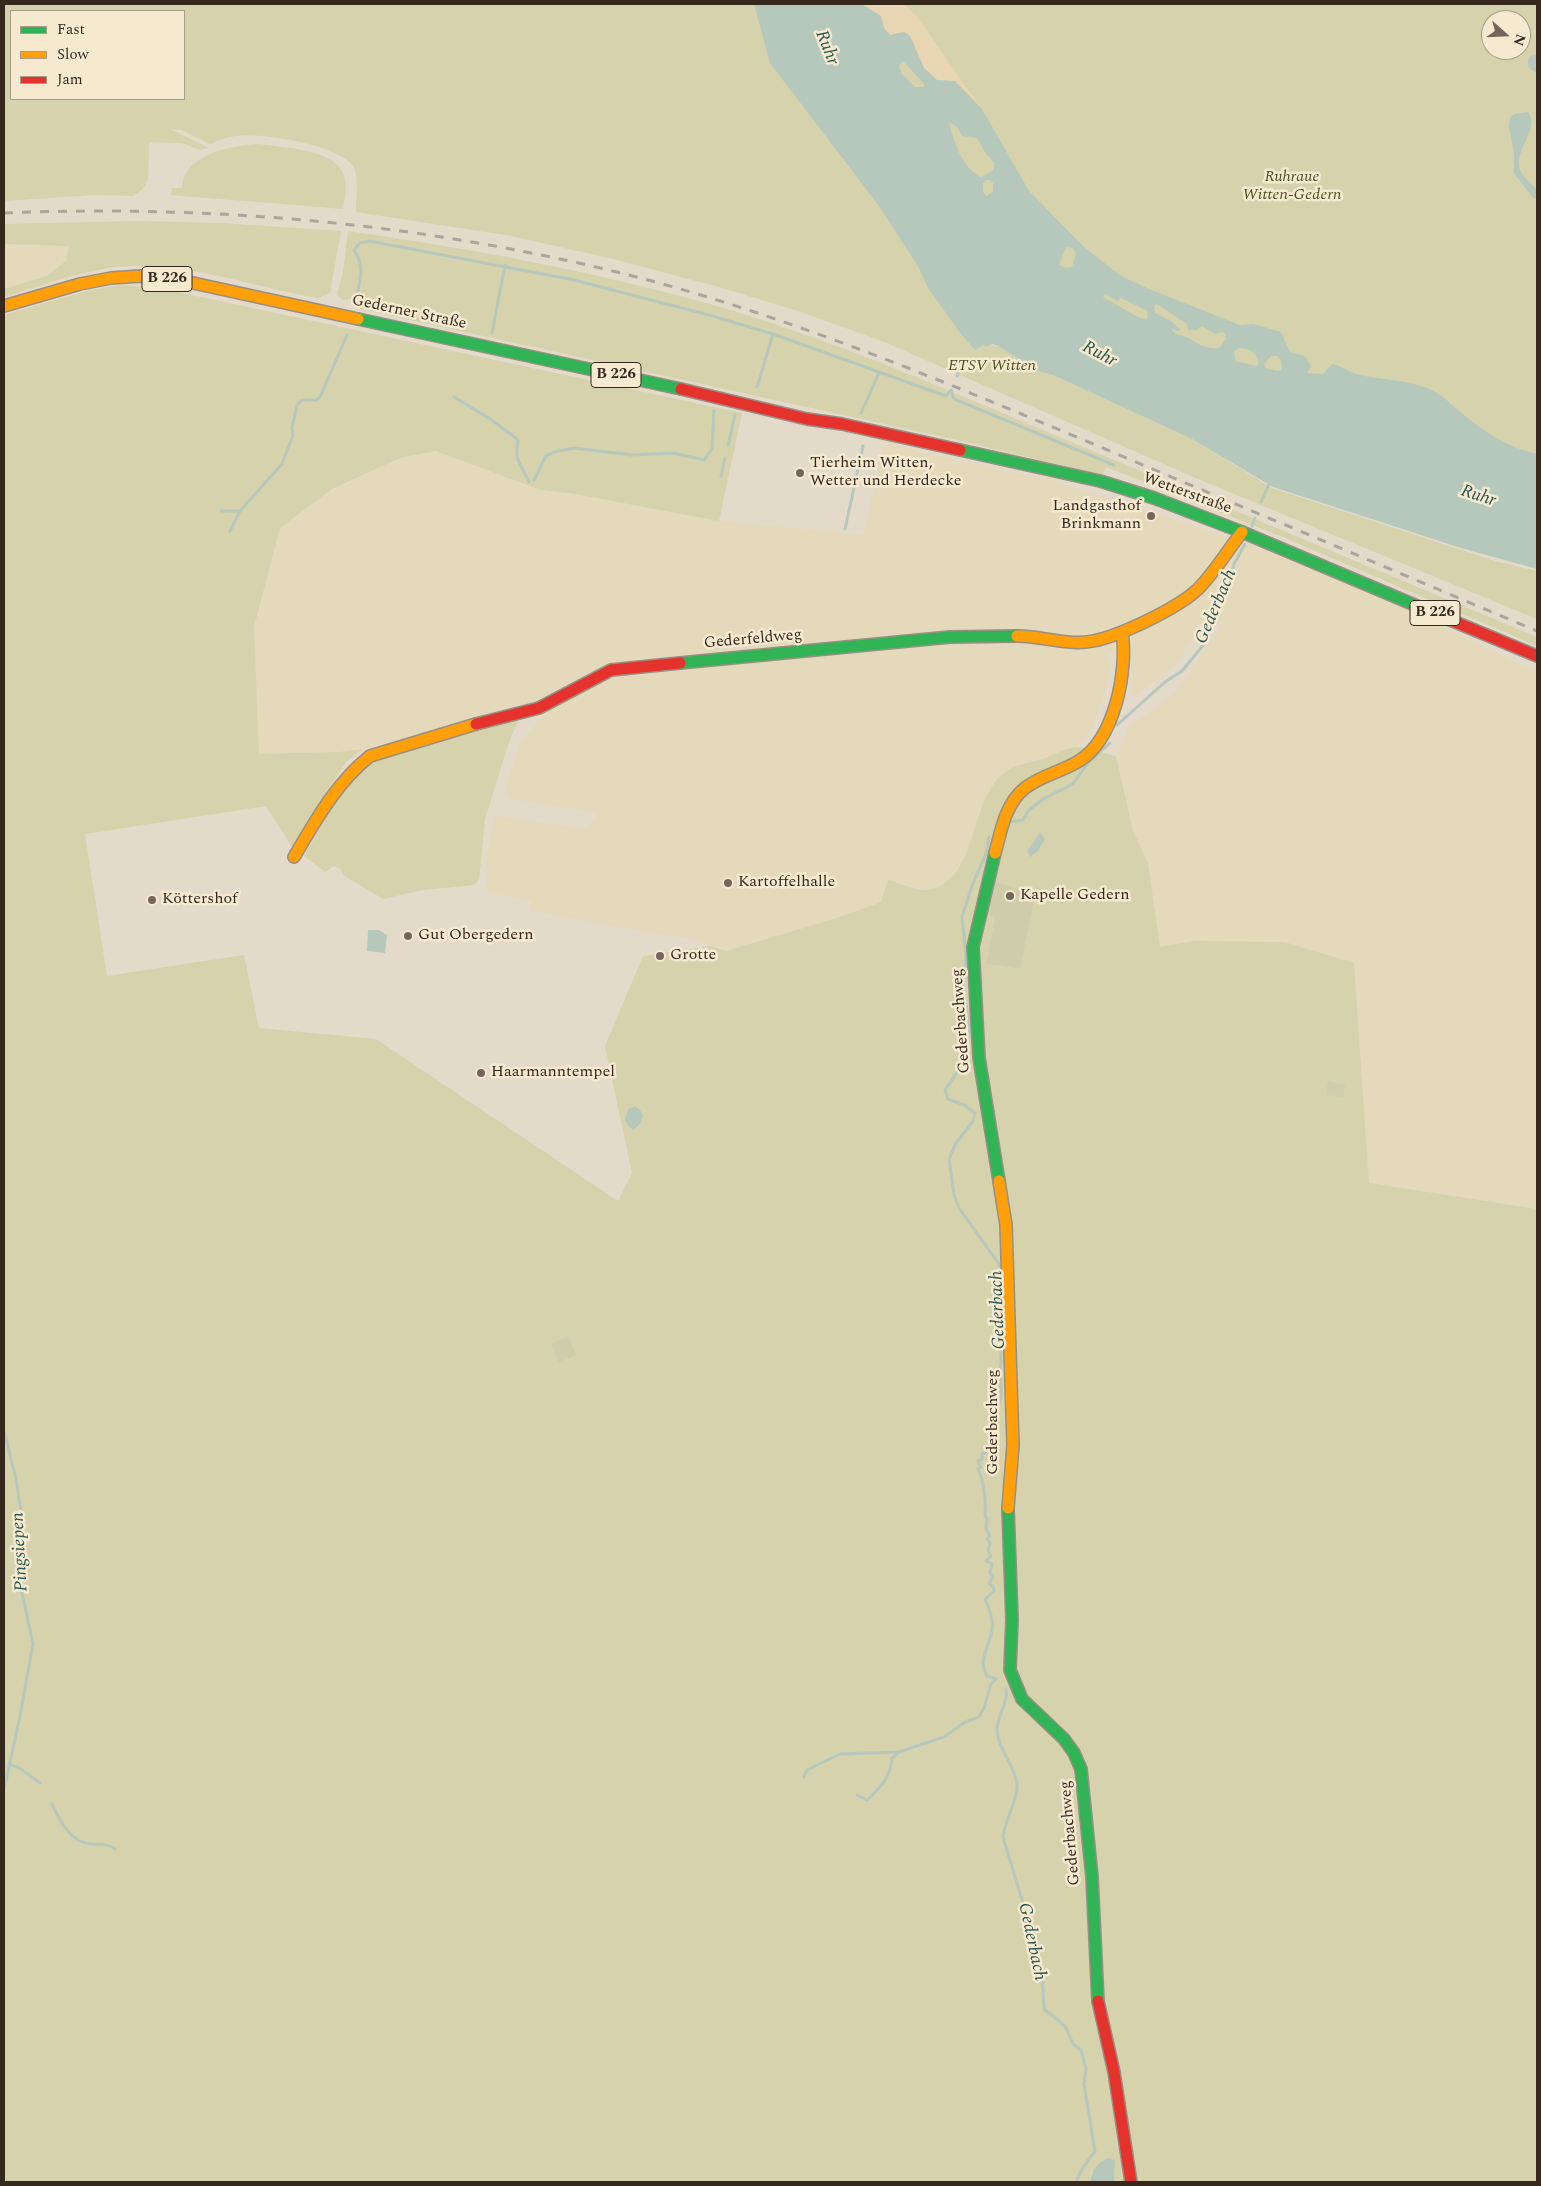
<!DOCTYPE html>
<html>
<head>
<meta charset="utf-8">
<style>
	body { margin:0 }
	#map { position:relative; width:1541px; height:2186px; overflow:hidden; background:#e4daca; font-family:Spectral,serif }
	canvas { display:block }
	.frame { position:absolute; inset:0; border:5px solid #37281d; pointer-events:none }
	.legend { position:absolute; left:10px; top:10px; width:175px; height:90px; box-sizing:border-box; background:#f5e9d0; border:1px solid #a99c88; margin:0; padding:6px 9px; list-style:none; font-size:15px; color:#37281d }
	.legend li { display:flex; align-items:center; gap:10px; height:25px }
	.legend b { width:25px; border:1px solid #a99c88 }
	.north { position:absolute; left:1481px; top:10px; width:50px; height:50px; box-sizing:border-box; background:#f5e9d0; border:1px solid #a99c88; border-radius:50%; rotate:110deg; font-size:14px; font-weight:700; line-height:20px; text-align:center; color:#37281d }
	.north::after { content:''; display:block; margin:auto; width:18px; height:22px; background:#74665a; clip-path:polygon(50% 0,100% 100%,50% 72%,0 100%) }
</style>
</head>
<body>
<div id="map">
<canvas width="1541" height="2186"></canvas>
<div class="frame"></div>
<ul class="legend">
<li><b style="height:6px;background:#30b455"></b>Fast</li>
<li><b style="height:6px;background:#ff9f0a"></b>Slow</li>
<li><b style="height:6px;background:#e5322d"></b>Jam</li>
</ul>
<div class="north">N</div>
</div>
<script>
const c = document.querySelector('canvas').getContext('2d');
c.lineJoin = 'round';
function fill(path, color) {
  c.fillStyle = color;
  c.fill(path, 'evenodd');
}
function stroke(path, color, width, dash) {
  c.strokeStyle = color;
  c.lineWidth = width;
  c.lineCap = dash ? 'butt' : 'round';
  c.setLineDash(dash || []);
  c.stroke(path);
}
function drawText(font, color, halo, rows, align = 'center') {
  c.font = font + ' Spectral,serif';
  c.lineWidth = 5;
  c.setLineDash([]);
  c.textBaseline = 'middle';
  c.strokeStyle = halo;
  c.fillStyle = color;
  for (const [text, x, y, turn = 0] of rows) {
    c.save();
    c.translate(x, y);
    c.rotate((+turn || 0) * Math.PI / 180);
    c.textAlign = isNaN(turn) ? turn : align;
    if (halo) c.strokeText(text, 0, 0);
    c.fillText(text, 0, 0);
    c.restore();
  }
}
const farmland = new Path2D(`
	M4,244L69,245L66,261L46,276L4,289Z
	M883,443L1057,482L1244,542L1409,610L1537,673V1209L1369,1184L1354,963L1192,941L1160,947L1148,863L1133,831L1116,756L1129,727L1175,693L1221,627L1206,617L1176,665L1133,697L1128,646L1117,659L1093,638L1027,555L1093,640L1107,651L1110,670L1106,688L1090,733L1076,747L1043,759L1019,764L980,810L967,854L958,870L944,884L927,891L888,880L881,902L837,918L726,951L687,938L629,929L530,910L531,901L487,892L486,863L495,816L587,829L599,813L512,799L507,794L505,788L520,744L545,712L432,732L363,749L339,752L259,754L254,627L280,528L332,489L400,458L436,451L541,490L569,493L719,521L864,535Z`);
const green = new Path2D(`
	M4,4H1537V457L1315,381L1229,361L1107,304L978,347L984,345L998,346L1038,371L1053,375L1192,439L1272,488L1498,562L1537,571V619L1205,482L882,341L798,311L719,287L613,259L511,236L356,212C356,201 359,175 353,166C339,145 260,132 236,136C227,137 219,140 210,144L181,130L170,129L209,148L200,150L182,143L149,142L148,180L143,189L133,196L94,195L4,201ZM11,11H184V99H11ZM1491,20H1521V50H1491Z
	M258,144C279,147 331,149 342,171C348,183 345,197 343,209L171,195L172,188H182C184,154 230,146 258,144Z
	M138,221L221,223L341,231L330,293L318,298C259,288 188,263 130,266C87,268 45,285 4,297V289L46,276L66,261L69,246L4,244V224Z
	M348,231C473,249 598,272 720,307C840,342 954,393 1069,441C1225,506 1381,572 1537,637V646L1285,538L1106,467L1102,475L962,441L360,309L350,299L342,300L337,294L343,273Z
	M121,285L159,288L742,413L719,521L569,493L541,490L436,451L400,458L332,489L280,528L254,627L259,754L339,752L363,749L346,762L292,847L266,806L85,834L107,976L244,955L259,1028L376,1039L618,1201L632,1173L605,1046L643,956L710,946L726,951L837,918L881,902L888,880C897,882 920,892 928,890C979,881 968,801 1004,773C1016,764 1028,763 1043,759C1053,755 1064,749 1075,747C1085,746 1106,754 1116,756L1133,831L1148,863L1160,947L1192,941L1284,942L1354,963L1369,1183L1537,1209V2182H1114L1115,2160L1091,2173L1090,2182H4V315L86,291ZM995,917L1020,969L986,964ZM635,1106L640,1110L643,1115L639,1126L634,1130L625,1120L628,1109Z
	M516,717L518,721L509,742L485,819L479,880L474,885L423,890L383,899L343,875L340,868L334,866L325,872L304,856L344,787L358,772L375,761Z`);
const sand = new Path2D(`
	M862,4H904L915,14L982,109L955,81L937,80L924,68L910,36L904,32L890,35L884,28L880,16Z`);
const cemetery = new Path2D(`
	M993,881L1035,895L1020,969L986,964L995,917L988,915L986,911Z
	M1328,1081L1345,1084L1343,1097L1326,1095Z
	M568,1336L576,1355L559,1362L551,1344Z`);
const water = new Path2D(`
	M754,4H862L881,16L884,28L890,35L904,32L910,36L924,68L937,80L955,81L982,109L1029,191L1085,248L1121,276L1149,289L1240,325L1253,324L1281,332L1290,352L1305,356L1311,366L1307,373L1323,374L1332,364C1342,366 1350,373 1360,375C1386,381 1413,379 1437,393C1447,399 1455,408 1464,415C1485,433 1510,448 1537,454V569L1461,548L1273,487L1192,439L1053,375L1038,371L998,346L993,344L985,347L984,345L975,350L961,334L928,288L919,268L879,206L770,63ZM903,61L924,84V87H915L902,74L899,66ZM949,122L957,127L962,136L977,138L986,154L994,162V170L981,177C962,169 954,141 949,122ZM986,180H990L993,183V192L986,196L983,192V184ZM1066,247L1073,248L1076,254L1072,267L1066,268L1059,265ZM1105,294L1117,301L1121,298L1148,311L1147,320L1136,316L1103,297ZM1157,304L1187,324L1188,330H1197L1202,326L1215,334L1222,332L1225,334L1226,339L1219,348C1197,350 1194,336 1175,334L1171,328L1177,331L1181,330L1171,321L1155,313L1154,306ZM1239,348C1249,348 1257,352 1259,363L1257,366L1235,361L1234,351ZM1271,356H1277L1281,360L1282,370L1277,371L1266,368L1264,364Z
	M1537,54V72H1535C1527,68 1526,63 1530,56Z
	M1528,112C1541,130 1511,151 1521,172C1524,178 1532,184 1537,190V199L1533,198L1514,173V152L1509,128L1510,118L1514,114Z
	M1040,833L1045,839L1038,851L1030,857L1027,851Z
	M368,930H379L387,935L385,953L367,951Z
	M635,1106L640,1110L643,1115L641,1123L634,1130L629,1127L625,1120L628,1109Z
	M1108,2158L1115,2160L1114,2182H1090C1092,2170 1097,2163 1108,2158Z`);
const stream = new Path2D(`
	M355,303C359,285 366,266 354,250L360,243L369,241L574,280L709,315L773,334L946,396L951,390L954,399L1114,465
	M492,333L505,265
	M957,376L960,367
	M757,387L773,334
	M454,397L492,420L518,440C514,462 521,464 529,482
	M861,413L879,373
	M728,445L735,415
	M721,476L725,458
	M534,480L546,456L554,452L574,448L632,455L674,453L704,460L712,449L714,411
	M1261,502L1270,482
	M221,511H240
	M1252,526L1255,518
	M845,529L863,446
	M230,531L240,511L282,464L293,435L292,427L297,405L302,400H316L320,397L347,335
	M1117,725L1165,682L1182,671L1205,643L1219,598L1230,583L1234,564L1245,544
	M1008,822L1023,820L1029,810L1043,799L1073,784L1088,763L1110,743
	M4,1431L16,1479L21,1512V1588L33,1644L19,1721L4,1790
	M1006,1689C1009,1701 997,1716 997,1730C998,1750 1018,1770 1017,1788C1016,1803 1005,1821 1003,1837L1035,1943L1042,1974L1044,2009L1065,2026L1073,2044L1081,2050L1086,2068L1084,2084L1095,2151L1082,2169L1076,2182
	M10,1764L21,1769L40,1783
	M804,1777L807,1770L840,1754L899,1752L944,1737L965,1722L979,1717L984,1708L991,1684L996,1679L987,1676C977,1660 990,1646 992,1630C994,1620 989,1609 985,1599L994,1591L993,1586L989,1583L993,1577L990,1573L992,1564L986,1561L991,1556L988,1550L990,1543L987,1539L990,1536L986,1529L987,1518L985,1516C986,1504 984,1480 978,1469L981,1467L978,1461L982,1459V1454L985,1453C990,1444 992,1434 992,1424C992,1416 1002,1404 1001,1394C1001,1383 999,1374 1001,1363L999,1264L959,1208L954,1195L949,1159L956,1143L973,1121L975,1113L964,1105L948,1099L945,1090L962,1065L970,1027L963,989L966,957L962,917L973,883L986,854L989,837
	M857,1795L867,1800C880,1788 891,1777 892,1758L899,1752
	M52,1804C60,1821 70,1843 92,1844C101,1845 107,1843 115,1849`);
const fast = new Path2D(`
	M358,319L681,389
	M960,450L1100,481L1154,498L1242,532L1436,614
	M680,663L950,637L1017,636
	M995,853L973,947L979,1058L999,1181
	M1008,1508L1012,1620L1010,1670L1022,1699L1064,1739L1074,1753L1081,1769L1092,1877L1098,2001`);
const slow = new Path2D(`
	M4,306L80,284L111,278L141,276L184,281L358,319
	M1017,636C1042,636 1067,646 1093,641C1120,636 1178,608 1198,589C1214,573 1228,550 1242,532
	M995,853C1001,831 1005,804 1025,788C1040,776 1063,771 1079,761C1115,739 1128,670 1122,632
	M294,857C316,820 336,783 370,756L476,724
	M999,1181L1006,1225L1013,1445L1008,1508`);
const jam = new Path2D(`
	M681,389L807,419L842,424L960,450
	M1436,614L1537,656
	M476,724L539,708L611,670L680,663
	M1098,2001L1114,2072L1131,2182`);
const rail = new Path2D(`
	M4,213C222,204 440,225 652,281C803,322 947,383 1091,443C1240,506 1388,568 1537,631`);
const markers = [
	[800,473,5,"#74665a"],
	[1151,516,5,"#74665a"],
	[728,883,5,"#74665a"],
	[1010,896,5,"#74665a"],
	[152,900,5,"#74665a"],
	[408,936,5,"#74665a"],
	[660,956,5,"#74665a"],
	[481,1073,5,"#74665a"]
];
const shields = [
	[167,279,50],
	[616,375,50],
	[1435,613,50]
];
const shieldNames = [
	["B 226",167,279],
	["B 226",616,375],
	["B 226",1435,613]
];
const parkNames = [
	["Ruhraue",1292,178],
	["Witten-Gedern",1292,196],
	["ETSV Witten",992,367]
];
const streetNames = [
	["Gederner Straße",409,313,12],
	["Wetterstraße",1187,494,20],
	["Gederfeldweg",753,640,-5],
	["Gederbachweg",962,1021,-94],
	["Gederbachweg",994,1422,-90],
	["Gederbachweg",1071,1833,-95]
];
const poiNames = [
	["Tierheim Witten,",810,464],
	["Wetter und Herdecke",810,482],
	["Landgasthof",1141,507,"right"],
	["Brinkmann",1141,525,"right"],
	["Kartoffelhalle",738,883],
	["Kapelle Gedern",1020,896],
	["Köttershof",162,900],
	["Gut Obergedern",418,936],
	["Grotte",670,956],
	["Haarmanntempel",491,1073]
];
const waterNames = [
	["Ruhr",826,48,68],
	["Ruhr",1099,355,28],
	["Ruhr",1478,497,18],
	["Gederbach",1217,607,-67],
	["Gederbach",999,1310,-92],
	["Pingsiepen",21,1552,-93],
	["Gederbach",1031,1942,78]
];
fill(farmland, '#e4d9bb');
fill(green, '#d5d2ac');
fill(sand, '#e7d6b1');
fill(cemetery, '#cfccac');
fill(water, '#b6c8bc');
stroke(stream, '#b6c8bc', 3);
stroke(fast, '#988f84', 14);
stroke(slow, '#988f84', 14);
stroke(jam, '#988f84', 14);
stroke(fast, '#30b455', 11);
stroke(slow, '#ff9f0a', 11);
stroke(jam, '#e5322d', 11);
stroke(rail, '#aaa59d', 3, [9, 9]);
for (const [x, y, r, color] of markers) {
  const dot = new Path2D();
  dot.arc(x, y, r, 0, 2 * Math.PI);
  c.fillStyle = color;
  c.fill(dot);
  stroke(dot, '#f5e9d0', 2);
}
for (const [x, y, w] of shields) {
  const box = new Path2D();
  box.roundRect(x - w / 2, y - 12.5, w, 25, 4);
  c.fillStyle = '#f5e9d0';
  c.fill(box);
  stroke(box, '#37281d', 1);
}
drawText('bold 15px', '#37281d', null, shieldNames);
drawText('italic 16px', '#4a5323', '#f5e9d0', parkNames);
drawText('16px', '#37281d', '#f5e9d0', streetNames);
drawText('16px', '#37281d', '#f5e9d0', poiNames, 'left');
drawText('italic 18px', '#2c5752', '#f5e9d0', waterNames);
</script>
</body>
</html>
